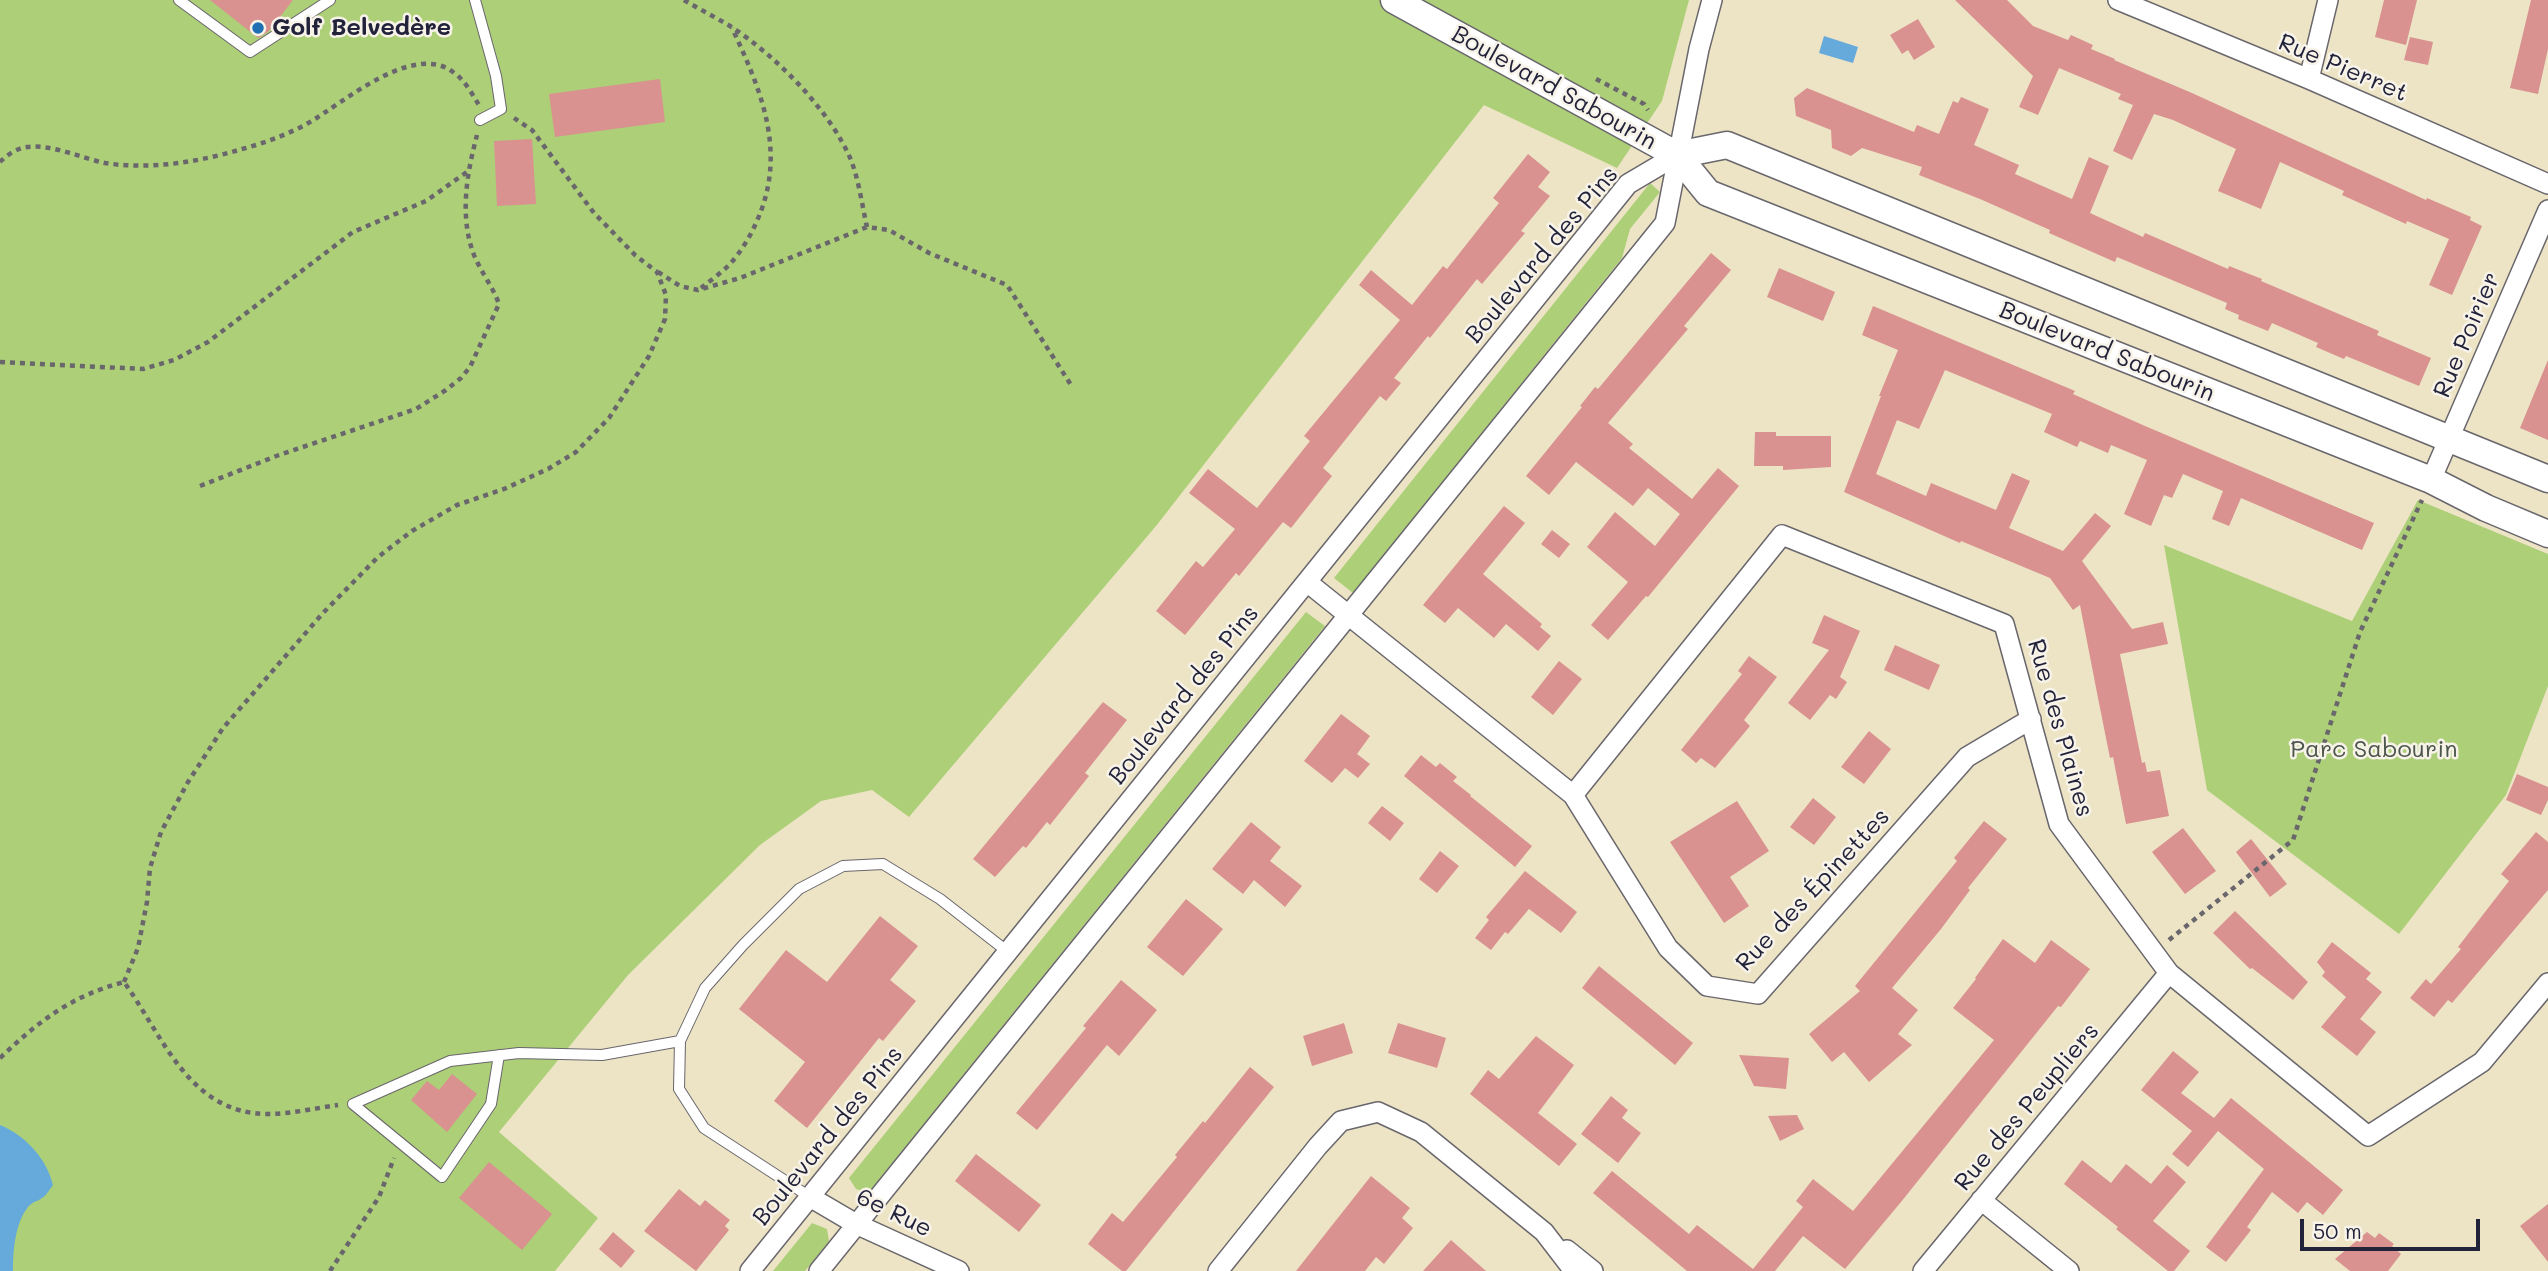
<!DOCTYPE html>
<html>
<head>
<meta charset="utf-8">
<style>
	body { margin:0 }
	#map { position:relative; width:2548px; height:1271px; overflow:hidden; background:#ede4c6; font-family:Mali,sans-serif }
	canvas { display:block }
	.scale { position:absolute; left:2300px; top:1219px; width:180px; height:32px; box-sizing:border-box; border:4px solid #22223b; border-top:0; padding-left:9px; font-size:21px; line-height:24px; white-space:nowrap; color:#22223b; -webkit-text-stroke:5px #f7f3e8; paint-order:stroke }
</style>
</head>
<body>
<div id="map">
<canvas width="2548" height="1271"></canvas>
<div class="scale">50 m</div>
</div>
<script>
const c = document.querySelector('canvas').getContext('2d');
c.lineJoin = 'round';
function fill(path, color) {
  c.fillStyle = color;
  c.fill(path, 'evenodd');
}
function stroke(path, color, width, dash) {
  c.strokeStyle = color;
  c.lineWidth = width;
  c.lineCap = dash ? 'butt' : 'round';
  c.setLineDash(dash || []);
  c.stroke(path);
}
function drawText(font, color, halo, rows, align = 'center') {
  c.font = font + ' Mali,sans-serif';
  c.lineWidth = 5;
  c.setLineDash([]);
  c.textBaseline = 'middle';
  c.strokeStyle = halo;
  c.fillStyle = color;
  for (const [text, x, y, turn = 0] of rows) {
    c.save();
    c.translate(x, y);
    c.rotate((+turn || 0) * Math.PI / 180);
    c.textAlign = isNaN(turn) ? turn : align;
    if (halo) c.strokeText(text, 0, 0);
    c.fillText(text, 0, 0);
    c.restore();
  }
}
const green = new Path2D(`
	M0,0H1689L1662,101L1617,168L1484,105L1156,526L909,817L872,790L821,801L760,845L628,975L499,1132L598,1218L555,1271H0Z
	M1650,183L1660,192L1630,229L1622,258L1353,593L1334,578Z
	M2418,500L2548,554V686L2506,795L2399,934L2207,790L2164,545L2352,621Z
	M1306,612L1325,626L868,1193L856,1189L849,1178Z
	M812,1223L827,1229L829,1241L805,1271H773Z`);
const water = new Path2D(`
	M1824,36L1858,47L1853,63L1819,53Z
	M0,1125C25,1135 47,1159 53,1185C50,1189 46,1196 42,1198C37,1202 33,1201 28,1207C15,1223 13,1251 13,1271H0Z`);
const building = new Path2D(`
	M210,0H293L269,31L258,38Z
	M1955,0H2007L2033,26L2068,40L2071,35L2093,45L2091,49L2115,59L2114,60L2192,93L2426,200L2427,198L2471,217L2470,220L2482,226L2452,295L2429,285L2449,239L2407,221L2406,224L2342,195L2344,191L2280,162L2261,209L2218,191L2236,149L2173,120L2154,114L2132,160L2113,151L2133,105L2118,99L2121,94L2059,68L2038,115L2019,107L2033,76Z
	M2384,0H2417L2406,45L2375,37Z
	M2531,0H2548V49L2538,94L2510,88Z
	M1918,19L1935,47L1914,60L1908,50L1902,54L1890,35Z
	M2410,37L2433,42L2428,65L2404,60Z
	M660,79L665,122L555,137L549,94Z
	M1807,88L1914,132L1917,125L1939,134L1953,101L1958,103L1961,97L1989,109L1974,145L2019,165L2015,174L2072,199L2089,157L2109,166L2090,213L2143,237L2145,233L2228,269L2229,266L2262,279L2261,281L2379,331L2377,335L2431,358L2419,386L2346,356L2344,359L2316,347L2318,343L2272,323L2268,331L2238,319L2239,315L2225,309L2227,303L2117,257L2115,262L2049,233L2050,230L1980,199L1919,175L1922,167L1862,148L1851,156L1832,148L1831,130L1796,116L1794,98Z
	M532,139L536,204L497,206L494,141Z
	M1528,154L1550,172L1538,187L1550,196L1521,231L1525,233L1482,284L1477,279L1430,338L1428,336L1394,378L1401,383L1386,401L1380,396L1323,468L1332,476L1291,528L1283,522L1239,576L1236,573L1185,635L1156,611L1196,561L1203,567L1235,529L1189,493L1208,469L1257,508L1310,441L1304,436L1400,320L1359,285L1371,270L1412,305L1443,266L1447,269L1499,203L1493,198Z
	M1711,253L1731,270L1684,326L1688,329L1608,423L1633,444L1629,448L1692,499L1718,468L1739,486L1648,597L1646,596L1608,640L1591,625L1628,582L1587,547L1615,512L1655,546L1680,514L1648,488L1633,506L1576,462L1549,495L1526,476L1582,407L1580,406L1595,387L1598,389Z
	M1779,268L1835,292L1823,321L1767,297Z
	M1873,306L2075,391L2073,394L2145,426L2374,523L2362,550L2241,498L2229,526L2212,519L2223,491L2183,474L2172,498L2164,495L2151,526L2124,514L2147,460L2111,445L2108,453L2080,441L2077,447L2044,432L2052,414L1945,370L1919,429L1897,420L1876,474L1926,496L1931,483L1996,510L2012,473L2030,481L2009,528L2063,551L2095,513L2111,526L2082,561L2132,629L2163,622L2168,644L2120,654L2142,763L2145,762L2147,772L2160,770L2169,816L2126,824L2113,757L2110,758L2097,693L2080,605L2073,610L2050,578L1961,541L1960,543L1844,492L1881,396H1879L1898,350L1862,335Z
	M2548,360V440L2520,428Z
	M1755,432H1776V436H1831V467L1783,470V466H1754Z
	M1504,506L1525,523L1483,574L1542,624L1540,627L1551,636L1538,651L1506,624L1494,638L1458,608L1445,623L1423,605Z
	M1552,530L1570,544L1559,558L1541,544Z
	M1824,615L1860,631L1840,677L1847,682L1836,699L1830,695L1810,720L1788,703L1829,650L1812,643Z
	M1895,645L1940,665L1929,690L1884,670Z
	M1749,656L1777,677L1744,720L1750,726L1715,768L1701,758L1696,763L1681,750L1742,674L1738,671Z
	M1559,661L1582,679L1553,715L1531,697Z
	M1103,702L1127,720L1085,773L1089,776L1050,825L1047,822L1026,848L1023,846L995,877L973,859Z
	M1341,714L1370,736L1357,754L1370,764L1358,778L1345,768L1332,783L1304,761Z
	M1869,731L1891,749L1864,784L1841,767Z
	M1421,755L1436,767L1440,763L1457,777L1453,781L1471,795L1470,796L1532,846L1515,867L1404,776Z
	M2517,774L2548,787V800L2541,815L2506,800Z
	M1813,798L1836,817L1814,845L1790,827Z
	M1737,801L1769,851L1730,877L1749,906L1724,923L1670,842Z
	M1382,806L1404,823L1390,841L1368,823Z
	M1984,821L2007,839L1968,888L1970,890L1941,929L1892,988L1918,1010L1898,1034L1912,1045L1869,1082L1844,1052L1832,1062L1809,1034L1860,991L1855,986L1957,861L1954,858Z
	M1251,822L1281,847L1270,861L1302,886L1285,907L1254,880L1243,894L1212,869Z
	M2183,828L2216,871L2185,894L2152,852Z
	M2536,832L2548,842V890L2452,1003L2448,1000L2434,1017L2410,998L2426,979L2431,984L2461,949L2458,947L2509,881L2501,874Z
	M2251,839L2287,884L2270,897L2236,852Z
	M1440,851L1459,866L1437,893L1419,879Z
	M1525,871L1577,912L1561,933L1529,909L1508,934L1505,932L1491,950L1475,938L1489,920L1486,917Z
	M1186,899L1223,929L1183,976L1147,947Z
	M2235,911L2308,982L2293,1000L2252,968L2250,969L2213,933Z
	M880,916L918,946L890,980L916,1001L883,1041L879,1038L807,1128L774,1101L805,1062L739,1009L786,950L827,982Z
	M2003,939L2035,963L2051,940L2090,969L2061,1007L2058,1006L1901,1202L1845,1269L1803,1236L1775,1271H1687L1593,1193L1612,1171L1689,1234L1697,1225L1753,1269L1803,1207L1796,1201L1813,1179L1853,1211L1994,1040L1953,1008L1976,979L1975,978Z
	M2332,942L2371,973L2366,979L2382,992L2360,1019L2376,1032L2357,1056L2321,1027L2346,997L2322,976L2325,972L2317,962Z
	M1599,966L1693,1043L1675,1065L1582,988Z
	M1121,980L1157,1010L1119,1056L1107,1045L1037,1130L1016,1113L1086,1028L1083,1026Z
	M1344,1023L1353,1053L1312,1066L1303,1036Z
	M1398,1023L1446,1038L1437,1068L1388,1053Z
	M1536,1036L1574,1065L1538,1113L1577,1144L1559,1166L1470,1094L1488,1070L1499,1079Z
	M2173,1051L2199,1072L2181,1093L2214,1118L2231,1098L2343,1190L2323,1215L2307,1202L2298,1213L2272,1192L2247,1227L2251,1230L2226,1262L2206,1247L2264,1169L2218,1131L2188,1167L2172,1154L2192,1131L2141,1090Z
	M1739,1055L1789,1058L1786,1089L1754,1086Z
	M1250,1067L1274,1087L1126,1271H1122L1088,1244L1112,1213L1123,1222L1177,1157L1175,1155L1203,1121L1205,1123Z
	M452,1074L477,1094L447,1132L411,1100L427,1081L439,1090Z
	M1611,1096L1628,1110L1622,1118L1641,1133L1618,1163L1581,1134Z
	M1797,1115L1804,1129L1780,1141L1768,1116Z
	M976,1154L1041,1205L1019,1232L955,1181Z
	M2082,1160L2111,1183L2126,1164L2151,1184L2167,1165L2186,1182L2153,1221L2190,1251L2174,1271H2168L2116,1229L2118,1227L2064,1184Z
	M489,1162L552,1214L522,1250L459,1198Z
	M1371,1176L1410,1208L1402,1218L1413,1228L1384,1264L1376,1257L1365,1271H1296Z
	M679,1189L700,1206L705,1200L730,1220L725,1226L729,1230L696,1271L644,1231Z
	M2548,1204V1262L2520,1226Z
	M613,1232L635,1251L621,1268L599,1249Z
	M2367,1232L2375,1238L2379,1233L2394,1244L2392,1246L2401,1254L2388,1271H2350L2335,1259Z
	M1451,1240L1486,1271H1423Z`);
const path = new Path2D(`
	M684,0C699,9 715,17 730,26C775,55 830,110 851,160C859,181 862,205 867,227
	M1596,79L1644,104L1648,110
	M0,162C7,155 17,148 27,147C52,144 81,158 105,163C150,170 199,162 242,149C265,143 289,134 310,122C344,102 413,42 453,72C465,80 472,94 479,105
	M658,272L680,286L698,290L740,278L867,227L889,230L929,253L1007,285L1071,385
	M701,288C710,281 721,273 730,264C740,253 750,237 756,223C788,154 762,92 732,28
	M0,362L143,369L174,360L208,342L353,232L426,201L467,172
	M200,486L279,455L416,409L446,390L461,378L470,367L499,304C493,287 481,272 474,255C459,216 467,173 477,135
	M2169,940L2293,840L2360,632L2422,500
	M124,982L138,948L147,902L150,868L161,832L188,782L223,728L323,613L378,557L412,531L457,505L504,489L548,469L576,452L609,418L649,356L665,319L666,295L657,272L635,255L594,213L532,130L514,118
	M0,1058C39,1021 71,996 124,982C163,1036 189,1114 268,1114C291,1114 316,1108 338,1105
	M330,1271L379,1197L394,1158`);
const lane = new Path2D(`
	M179,0L250,52L330,0
	M475,0L496,76L501,109L480,120
	M499,1055L491,1104L442,1177L353,1104L450,1061L519,1053L602,1055L680,1041
	M810,1197L704,1128L679,1089L680,1041L705,988L743,945L799,889L843,866L883,864L940,899L1008,952`);
const street = new Path2D(`
	M2118,0L2309,79L2548,184
	M2309,79L2328,0
	M2431,480L2548,210
	M1307,582L1573,795L1668,948L1707,986L1758,994L1967,757L2031,719
	M1573,795L1782,535L2004,624L2059,824L2169,973L2368,1136L2482,1062L2548,983
	M810,1197L856,1224L959,1271
	M1981,1200L2069,1271
	M1567,1250L1593,1271
	M750,1271L1628,184L1677,155
	M819,1271L1665,223L1699,49L1712,0
	M1218,1271L1318,1146L1341,1121L1378,1112L1421,1132L1544,1232L1574,1271
	M1923,1271L2169,973`);
const secondary = new Path2D(`
	M1394,0L1677,155L1708,193L2431,480L2486,508L2548,534
	M1677,155L1727,145L2548,479`);
const markers = [
	[258,28,7,"#1f6fb2"]
];
const poiNames = [
	["Golf Belvedère",272,28]
];
const streetNames = [
	["Rue Pierret",2343,68,23],
	["Boulevard Sabourin",1554,88,29],
	["Boulevard des Pins",1542,255,-50],
	["Rue Poirier",2467,335,-67],
	["Boulevard Sabourin",2107,352,22],
	["Boulevard des Pins",1184,695,-51],
	["Rue des Plaines",2060,728,74],
	["Rue des Épinettes",1813,890,-47],
	["Rue des Peupliers",2027,1107,-50],
	["Boulevard des Pins",828,1136,-51],
	["6e Rue",894,1213,26]
];
const parkNames = [
	["Parc Sabourin",2374,750]
];
fill(green, '#adcf78');
fill(water, '#65aada');
fill(building, '#d9928f');
stroke(lane, '#69666c', 12);
stroke(street, '#69666c', 22);
stroke(secondary, '#69666c', 29);
stroke(path, '#69666c', 4.5, [5, 5]);
stroke(lane, '#fff', 10);
stroke(street, '#fff', 19);
stroke(secondary, '#fff', 26);
for (const [x, y, r, color] of markers) {
  const dot = new Path2D();
  dot.arc(x, y, r, 0, 2 * Math.PI);
  c.fillStyle = color;
  c.fill(dot);
  stroke(dot, '#f7f3e8', 2.5);
}
drawText('bold 24px', '#22223b', '#f7f3e8', poiNames, 'left');
drawText('24px', '#22223b', '#f7f3e8', streetNames);
drawText('24px', '#4c564d', '#f7f3e8', parkNames);
</script>
</body>
</html>
